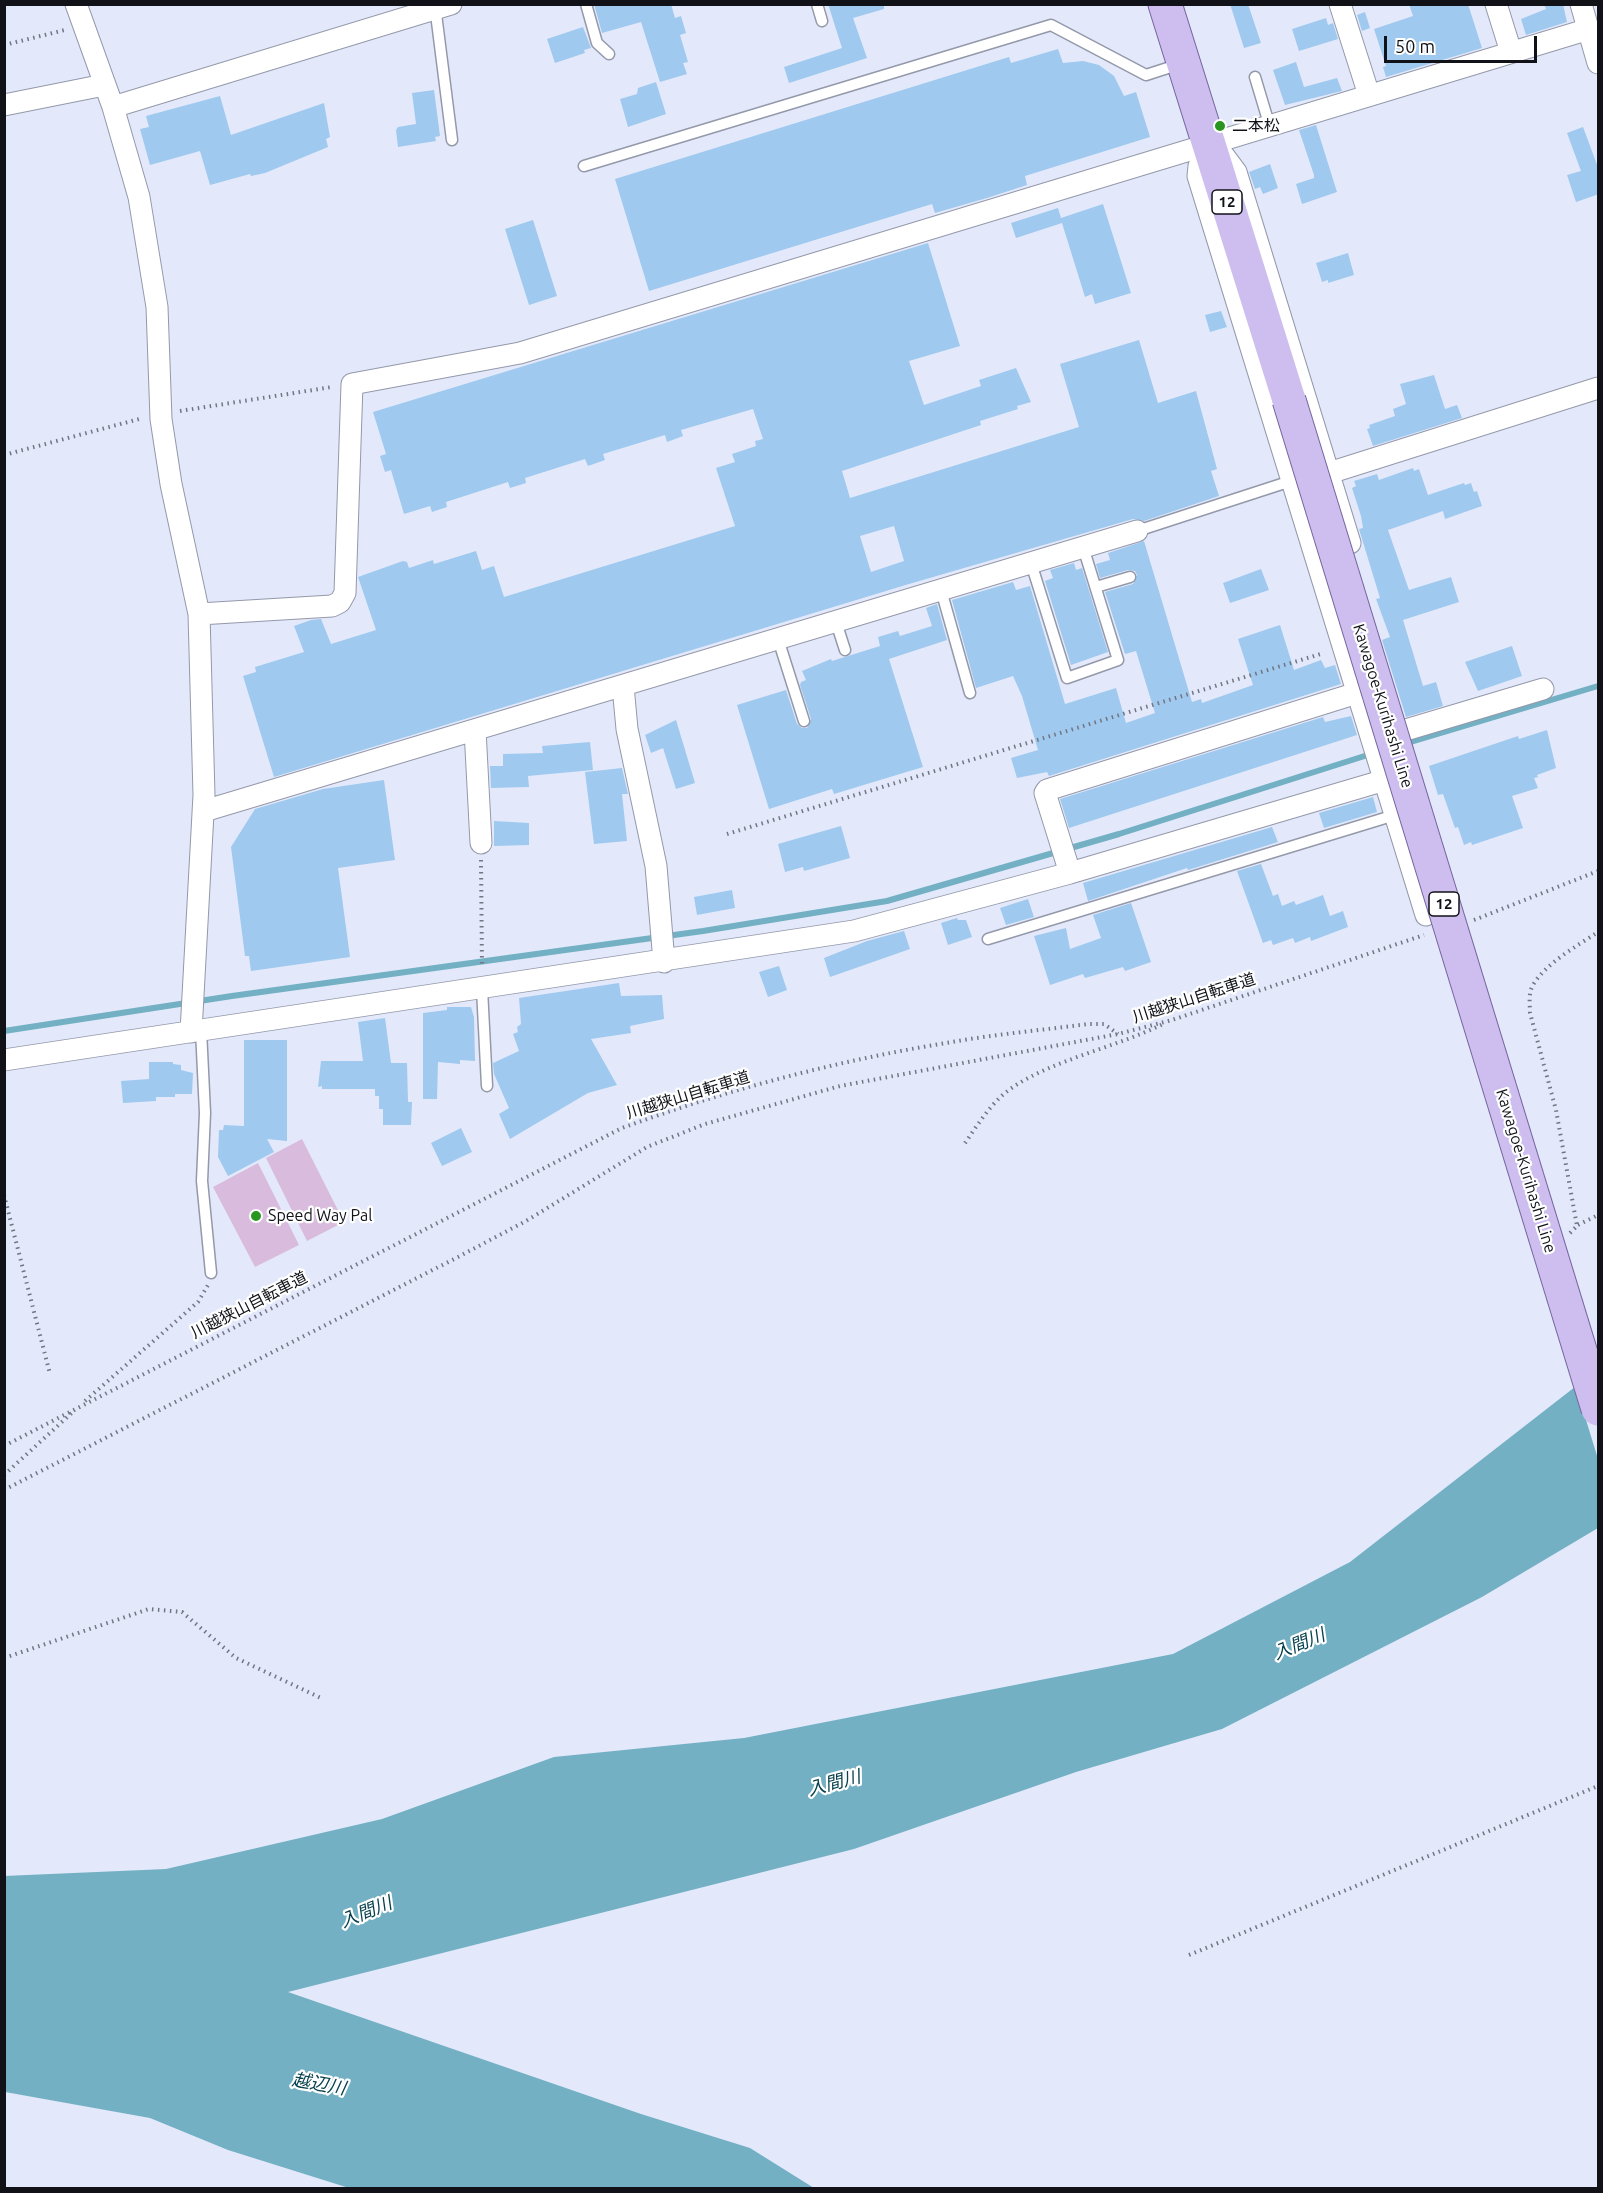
<!DOCTYPE html>
<html>
<head>
<meta charset="utf-8">
<style>
	body { margin:0 }
	#map { position:relative; width:1603px; height:2193px; overflow:hidden; background:#e3e9fb; font-family:Ubuntu,sans-serif }
	canvas { display:block }
	.frame { position:absolute; inset:0; border:6px solid #101218; pointer-events:none }
	.scale { position:absolute; left:1384px; top:36px; width:153px; height:27px; box-sizing:border-box; border:3px solid #101218; border-top:0; padding-left:8px; font-size:18px; line-height:21px; white-space:nowrap; color:#101218; -webkit-text-stroke:4px #fff; paint-order:stroke }
</style>
</head>
<body>
<div id="map">
<canvas width="1603" height="2193"></canvas>
<div class="frame"></div>
<div class="scale">50 m</div>
</div>
<script>
const c = document.querySelector('canvas').getContext('2d');
c.lineJoin = 'round';
function fill(path, color) {
  c.fillStyle = color;
  c.fill(path, 'evenodd');
}
function stroke(path, color, width, dash) {
  c.strokeStyle = color;
  c.lineWidth = width;
  c.lineCap = dash ? 'butt' : 'round';
  c.setLineDash(dash || []);
  c.stroke(path);
}
function drawText(font, color, halo, rows, align = 'center') {
  c.font = font + ' Ubuntu,"Noto Sans JP",sans-serif';
  c.lineWidth = 4.5;
  c.setLineDash([]);
  c.textBaseline = 'middle';
  c.strokeStyle = halo;
  c.fillStyle = color;
  for (const [text, x, y, turn = 0] of rows) {
    c.save();
    c.translate(x, y);
    c.rotate((+turn || 0) * Math.PI / 180);
    c.textAlign = isNaN(turn) ? turn : align;
    if (halo) c.strokeText(text, 0, 0);
    c.fillText(text, 0, 0);
    c.restore();
  }
}
const green = new Path2D(`
	M302,1139L344,1222L307,1241L266,1158Z
	M258,1163L299,1245L255,1267L213,1187Z`);
const water = new Path2D(`
	M1598,1369V1528L1482,1597L1222,1729L1076,1772L854,1849L288,1992L641,2114L750,2148L814,2188H349L228,2150L150,2118L5,2092L4,1876L166,1869L382,1819L554,1757L744,1738L1173,1654L1350,1562Z`);
const pier = new Path2D(`
	M1598,1370V1459L1575,1384Z`);
const stream = new Path2D(`
	M1404,744L1598,686
	M4,1031L232,996L703,931L887,901L1119,834L1374,753`);
const building = new Path2D(`
	M594,4H671L675,18L681,16L686,33L680,35L688,62L683,63L687,74L660,82L641,22L602,33Z
	M828,4H884V9L853,18L867,58L789,83L784,67L842,48Z
	M1230,4H1248L1261,43L1244,48Z
	M1409,4H1468L1482,48L1386,77L1383,67L1386,66L1374,29L1413,16Z
	M1544,4H1563L1567,22L1526,35L1521,19L1546,9Z
	M1365,12L1370,28L1362,31L1357,15Z
	M1326,18L1328,25L1333,23L1338,39L1299,51L1292,29Z
	M583,27L591,48L584,50L585,53L555,63L547,39Z
	M1058,49L1063,63L1083,61L1099,65L1114,76L1124,96L1136,92L1150,137L1025,176L1027,185L987,198L935,213L932,204L649,291L615,179L1009,57L1011,63Z
	M1296,62L1304,87L1337,78L1342,91L1285,105L1273,70Z
	M656,82L666,114L628,127L620,99L637,94L638,88Z
	M434,90L440,136L435,137L436,141L398,147L396,130L398,127L416,124L412,93Z
	M220,96L231,135L324,103L330,137L326,139L328,147L265,173L251,176L250,174L210,185L200,151L150,165L140,129L149,127L146,116Z
	M1316,125L1337,192L1302,204L1296,184L1314,178V175L1299,130Z
	M1583,127L1599,170V194L1576,202L1567,175L1581,171L1567,133Z
	M1270,164L1278,188L1263,194L1260,187L1255,189L1249,172Z
	M1103,204L1131,293L1095,304L1092,294L1085,297L1062,223L1016,238L1011,223L1058,208L1061,218Z
	M533,220L557,296L529,305L505,229Z
	M928,243L960,346L909,361L924,405L981,386L979,380L1016,368L1031,402L1017,406L1018,409L980,421L981,425L842,471L850,498L1079,427L1060,364L1139,340L1158,403L1196,391L1217,469L1211,471L1219,496L1144,521L1133,519L909,584L274,777L243,676L256,672L255,667L304,652L294,626L311,620L321,619L331,644L376,630L358,577L403,561L407,562L409,568L433,560L434,564L476,551L482,570L494,566L504,597L735,526L716,468L735,462L732,454L756,446L755,441L763,439L753,409L681,430L683,436L667,442L665,435L603,454L605,460L588,466L585,459L525,478L526,483L510,488L508,482L446,502L447,507L432,512L430,506L404,514L391,470L385,472L380,456L386,454L373,412ZM894,526L904,561L871,572L860,536Z
	M1348,253L1354,275L1328,283V280L1322,282L1316,263Z
	M1221,311L1227,327L1210,332L1205,315Z
	M1434,375L1445,409L1457,405L1462,418L1373,446L1367,429L1370,428L1369,425L1395,416L1393,409L1406,404L1400,384Z
	M1413,468L1414,471L1419,469L1428,495L1464,483L1465,485L1471,483L1474,492L1477,491L1482,506L1445,519L1443,511L1388,530L1409,590L1451,577L1459,602L1403,620L1423,686L1436,682L1443,706L1406,717L1382,640L1390,637L1376,599L1380,598L1359,529L1363,528L1361,516L1352,488L1356,486L1354,481L1377,474L1379,480Z
	M1144,541L1192,702L1201,699L1202,703L1253,685L1238,639L1280,625L1294,670L1321,660L1325,668L1335,665L1341,684L1049,776L1047,772L1017,778L1011,758L1038,750L1022,696L1013,676L976,688L952,600L1013,582L1016,590L1030,586L1065,704L1116,688L1126,723L1155,713L1136,651L1125,654L1105,592L1133,584L1137,575L1135,571L1128,570L1100,578L1096,564L1110,560L1108,553Z
	M1074,563L1076,570L1082,568L1108,652L1071,665L1045,581L1053,578L1050,570Z
	M1261,569L1269,590L1230,603L1223,583Z
	M937,604L947,640L889,659L923,767L834,794L832,789L769,809L737,705L786,690L797,724L802,728H807L811,719L800,685L801,682L806,680L802,671L831,659L832,661L880,646L878,637L898,631L900,636L932,626L926,608Z
	M1512,646L1522,676L1478,691L1465,662Z
	M1351,716L1357,735L1069,828L1060,799L1323,717L1325,722Z
	M676,720L695,783L676,789L663,748L651,753L645,735Z
	M1547,730L1556,768L1537,775L1538,777L1534,778L1538,788L1512,796L1523,828L1472,845L1471,842L1464,845L1458,827L1455,828L1443,794L1438,795L1429,766L1518,736L1519,739Z
	M590,742L593,770L528,776L529,787L491,788L490,766H503V754L543,753L542,746Z
	M622,768L628,794H622L627,841L594,844L585,772Z
	M384,780L395,860L338,868L350,957L251,971L249,956H245L231,847L255,809L323,789Z
	M1373,797L1377,812L1324,828L1319,813Z
	M494,821L529,823V845L494,846Z
	M841,826L850,858L804,871L803,867L785,872L778,844Z
	M1272,827L1278,842L1188,870L1187,868L1088,901L1083,883Z
	M1261,864L1273,896L1278,894L1282,906L1294,901L1296,905L1323,895L1330,916L1343,911L1348,927L1311,941L1310,937L1295,943L1293,938L1273,945L1271,940L1263,943L1237,871Z
	M732,890L735,908L697,915L694,897Z
	M1028,899L1034,917L1006,925L1000,908Z
	M1131,903L1151,962L1125,971L1123,967L1085,978L1083,974L1050,985L1034,936L1066,928L1070,949L1101,938L1093,915Z
	M957,918L958,920H966L972,937L948,945L941,923Z
	M904,931L910,949L830,977L824,958L867,941Z
	M779,966L787,990L768,997L759,972Z
	M619,983L621,996L662,995L664,1019L630,1026L631,1033L591,1039L617,1085L588,1093L510,1139L499,1114L509,1108L494,1074L493,1063L519,1051L513,1034L518,1032L517,1027L521,1024L519,998Z
	M447,1007H471L474,1017L475,1061L460,1060V1064L438,1062L437,1099H423V1013L447,1010Z
	M385,1018L391,1063H407L408,1102H412L411,1125H383V1109H379V1096H375V1089H322V1086L318,1087L321,1061H363L358,1022Z
	M244,1040H287V1141L267,1139L274,1152L228,1176L218,1157L219,1130H223L224,1125L244,1126Z
	M149,1062H173V1064L181,1065V1070L193,1073L192,1094H175V1097H156V1101L123,1103L121,1081L149,1079Z
	M461,1128L472,1152L442,1166L431,1143Z`);
const path = new Path2D(`
	M4,45L65,30
	M180,411L332,387
	M4,455L143,418
	M727,834L1324,653
	M481,860L482,967
	M1474,920L1598,871
	M965,1143C979,1123 992,1101 1013,1087C1055,1059 1118,1047 1165,1023
	M4,1195L50,1374
	M1578,1225L1598,1215
	M1570,1233L1577,1226L1556,1110L1530,1013C1530,1004 1528,994 1533,985C1546,963 1577,946 1598,932
	M85,1401L198,1302L208,1285
	M4,1446L622,1128C729,1089 840,1060 952,1042C997,1034 1043,1030 1088,1024H1104L1118,1034
	M4,1475L75,1410
	M4,1490L458,1257L526,1221L647,1147L705,1124L840,1086L1118,1034L1172,1020L1424,935
	M4,1658L149,1609L182,1612L236,1658L321,1698
	M1189,1955L1598,1786`);
const lane = new Path2D(`
	M586,4L597,43L609,54
	M817,4L822,21
	M435,6L452,140
	M1255,77L1270,127
	M584,166L1051,25L1146,75L1180,64
	M1137,531L1291,481
	M1031,563L1067,678L1118,660L1083,547
	M1096,587L1130,577
	M941,590L970,693
	M836,622L845,650
	M778,639L804,721
	M988,939L1395,815
	M482,989L487,1086
	M201,1030L205,1113L202,1181L211,1273`);
const street = new Path2D(`
	M76,4L113,107L139,197L157,307L161,419L171,484L199,614L204,795L191,1032
	M1340,4L1369,95
	M1496,4L1511,52
	M1581,4L1598,63
	M4,105L104,85
	M113,107L451,4
	M1210,146L1199,166L1198,176L1426,915
	M1215,150L1224,156L1236,172L1350,543
	M1329,473L1598,388
	M199,614L332,606L340,602L345,593L352,384L520,353L1589,29
	M623,686L627,729L656,866L664,962
	M475,730L481,843
	M1382,737L1543,689
	M204,811L1137,531
	M1070,873L1045,793L1047,790L1357,693
	M4,1060L854,931L1070,873L1385,780`);
const primary = new Path2D(`
	M1165,4L1289,400`);
const primaryBridge = new Path2D(`
	M1289,400L1598,1409`);
const markers = [
	[1220,126,6,"#289621"],
	[256,1216,6,"#289621"]
];
const shields = [
	[1227,202,30],
	[1444,904,30]
];
const shieldNames = [
	["12",1227,202],
	["12",1444,904]
];
const poiNames = [
	["二本松",1232,126],
	["Speed Way Pal",268,1216]
];
const streetNames = [
	["Kawagoe-Kurihashi Line",1383,706,73],
	["川越狭山自転車道",1194,998,-18],
	["川越狭山自転車道",688,1095,-17],
	["Kawagoe-Kurihashi Line",1526,1171,73],
	["川越狭山自転車道",249,1305,-27]
];
const waterNames = [
	["入間川",1299,1644,-22],
	["入間川",834,1783,-15],
	["入間川",366,1912,-22],
	["越辺川",319,2084,10]
];
fill(green, '#d9bcdd');
fill(water, '#73b0c3');
fill(pier, '#e3e9fb');
stroke(stream, '#73b0c3', 6);
fill(building, '#9fc9ee');
stroke(lane, '#9499aa', 13);
stroke(street, '#9499aa', 23);
stroke(primary, '#75659d', 35);
stroke(path, '#727682', 4, [1.5, 4.5]);
stroke(lane, '#fff', 10);
stroke(street, '#fff', 21);
stroke(primary, '#cdbeef', 33);
stroke(primaryBridge, '#75659d', 35, []);
stroke(primaryBridge, '#cdbeef', 33);
for (const [x, y, r, color] of markers) {
  const dot = new Path2D();
  dot.arc(x, y, r, 0, 2 * Math.PI);
  c.fillStyle = color;
  c.fill(dot);
  stroke(dot, '#fff', 2);
}
for (const [x, y, w] of shields) {
  const box = new Path2D();
  box.roundRect(x - w / 2, y - 12, w, 24, 4.5);
  c.fillStyle = '#fff';
  c.fill(box);
  stroke(box, '#101218', 1.5);
}
drawText('bold 15px', '#101218', null, shieldNames);
drawText('16px', '#101218', '#fff', poiNames, 'left');
drawText('16px', '#101218', '#fff', streetNames);
drawText('italic 18px', '#08414f', '#fff', waterNames);
</script>
</body>
</html>
